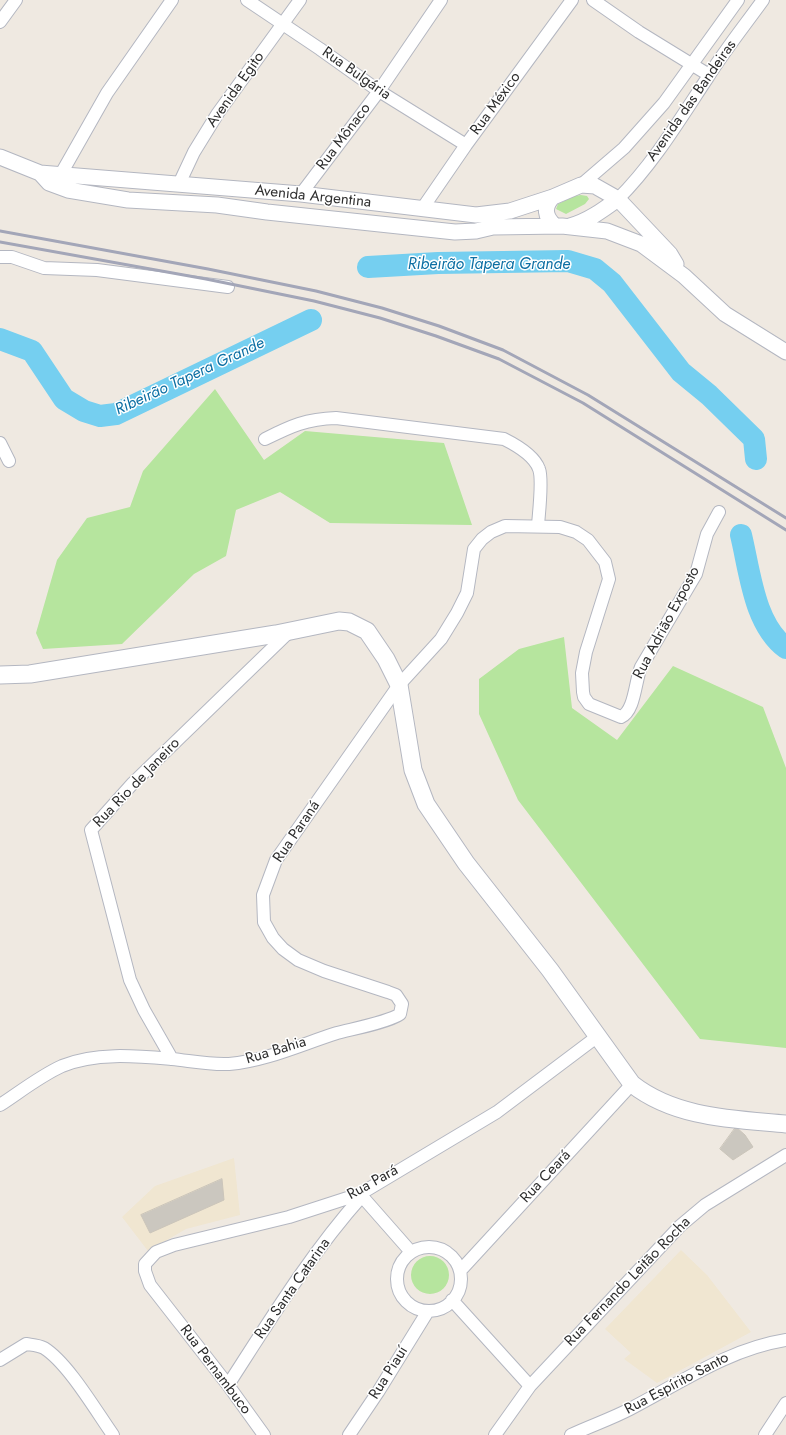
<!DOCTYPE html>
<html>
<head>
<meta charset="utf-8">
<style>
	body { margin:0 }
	canvas { display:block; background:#efe9e1 }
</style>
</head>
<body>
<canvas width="786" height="1435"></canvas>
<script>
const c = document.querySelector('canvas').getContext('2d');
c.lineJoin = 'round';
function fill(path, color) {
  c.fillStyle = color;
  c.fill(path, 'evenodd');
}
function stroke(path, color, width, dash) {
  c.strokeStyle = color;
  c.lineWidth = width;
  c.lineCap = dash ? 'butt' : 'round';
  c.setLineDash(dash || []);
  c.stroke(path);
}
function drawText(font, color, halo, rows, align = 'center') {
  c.font = font + ' Jost,sans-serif';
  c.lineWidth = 3;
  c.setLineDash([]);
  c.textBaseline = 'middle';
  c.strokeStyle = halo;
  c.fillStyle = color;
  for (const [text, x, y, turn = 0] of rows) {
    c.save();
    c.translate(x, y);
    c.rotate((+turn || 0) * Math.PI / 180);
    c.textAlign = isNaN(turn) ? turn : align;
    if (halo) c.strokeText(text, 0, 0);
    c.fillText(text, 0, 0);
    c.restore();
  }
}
const education = new Path2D(`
	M234,1158L240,1215L186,1229L148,1251L122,1217L155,1186Z
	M681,1250L707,1275L751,1332L657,1383L624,1359L631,1353L605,1329Z`);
const green = new Path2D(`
	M581,195L587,196L589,199L585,204L566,214L556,209L558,204L574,196Z
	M215,389L264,460L305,431L444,443L472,525L330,523L280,492L236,510L226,556L194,574L122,644L43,649L36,633L57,560L87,518L130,507L143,471Z
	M564,637L572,708L617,740L673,666L763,707L786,768V1048L700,1039L518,800L479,714V679L519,649Z
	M411 1275a19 19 0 1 1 38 0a19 19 0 1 1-38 0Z`);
const river = new Path2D(`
	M368,267L438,263L568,261L595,269L612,283L681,372L709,395L754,439L756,459
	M0,339L32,351L64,399L84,411L100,416L116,414L311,320
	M741,535C750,572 754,624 786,648`);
const building = new Path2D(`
	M736,1127L745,1135L753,1147L733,1160L720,1149Z
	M222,1179L224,1200L150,1233L141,1215Z`);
const minor = new Path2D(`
	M247,0L320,49L379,91L466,145
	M593,0L639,32L709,75
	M0,22L16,0
	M61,174L107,93L172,0
	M179,184L194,152L218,113L300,0
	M581,185L624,148L664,103L738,0
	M301,194L379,91L441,0
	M618,199C654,163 680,119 708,77C725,50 745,25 763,0
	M422,209L466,145L572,0
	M0,257H12L44,268L97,270L228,287
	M265,439C291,426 306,419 336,418L504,439C516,445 534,455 539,469C543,479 539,512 538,525
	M0,443L9,461
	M172,1059L144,1010L130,980L91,830L133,783L289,632
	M0,1105C20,1092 40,1076 62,1066C95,1052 137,1056 172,1059C191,1061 210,1065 229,1064C266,1061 302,1044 337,1033C352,1029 389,1022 400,1014L402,1004L396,995L388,992L324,971L298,960L283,949L273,938L264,922L263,895L276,860L399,685L441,639L457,613L467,593L474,549L482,539L491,532L505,526L560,527L576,532L588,540L605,562L609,579L586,652L582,673L583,692L584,697L589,704L621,717C635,711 635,681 641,667L696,574L707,534L719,512
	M360,1194L411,1252
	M397 1279a32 32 0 1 1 64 0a32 32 0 1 1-64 0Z
	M460,1271L632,1084
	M452,1300L530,1386
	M0,1360L26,1344C32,1345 38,1345 44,1348C68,1363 96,1411 113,1435
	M228,1385C270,1320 311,1253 362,1196
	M264,1435L228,1385L150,1285L145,1271V1264L156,1252L174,1245L289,1217L360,1194L497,1112L598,1036
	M349,1435L378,1392L428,1311
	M495,1435L530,1386L680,1226L705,1205L786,1155
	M571,1435C590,1426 611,1419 630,1409C680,1383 729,1349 786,1340
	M765,1435L786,1403`);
const tertiary = new Path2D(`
	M0,157L40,173L301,194L476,215L510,211L553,197L581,185L595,186L618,199L670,254L676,264
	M40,173L49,183L68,190L128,200L217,205L267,212L455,232L476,231L493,227L562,226L607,231L641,244L684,276L725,314L786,352
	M553,197C543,207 545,217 555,226
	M570,226C588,221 603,210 618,199`);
const secondary = new Path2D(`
	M0,675L30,674L276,634L339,621L349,622L367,631L386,659L399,685L413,770L426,804L466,863L550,970L632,1084C675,1118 733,1119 786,1124`);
const rail = new Path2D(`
	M0,231L208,269L316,291L382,308L439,326L503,350L588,395L786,518
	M0,242L206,279L314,301L380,318L436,336L499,359L583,403L786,530`);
const streetNames = [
	["Rua Bulgária",356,74,35],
	["Avenida Egito",236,90,-55],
	["Avenida das Bandeiras",692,101,-55],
	["Rua México",496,104,-54],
	["Rua Mônaco",344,137,-53],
	["Avenida Argentina",313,197,6],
	["Rua Adrião Exposto",667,623,-62],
	["Rua Rio de Janeiro",137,783,-46],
	["Rua Paraná",297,832,-56],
	["Rua Bahia",276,1051,-17],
	["Rua Ceará",546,1177,-47],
	["Rua Pará",373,1183,-29],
	["Rua Fernando Leitão Rocha",628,1282,-46],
	["Rua Santa Catarina",293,1289,-55],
	["Rua Pernambuco",215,1370,53],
	["Rua Piauí",389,1373,-58],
	["Rua Espírito Santo",677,1384,-28]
];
const waterNames = [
	["Ribeirão Tapera Grande",489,265],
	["Ribeirão Tapera Grande",190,377,-25]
];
fill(education, '#f0e6d1');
fill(green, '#b6e59e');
stroke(river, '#75cff0', 22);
fill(building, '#cbc7bf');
stroke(building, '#cbc5ba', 1);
stroke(minor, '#b4b7c1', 14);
stroke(tertiary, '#b4b7c1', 17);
stroke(secondary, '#b4b7c1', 19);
stroke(minor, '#fff', 12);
stroke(tertiary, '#fff', 15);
stroke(secondary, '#fff', 17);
stroke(rail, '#a3a6b8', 3);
drawText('15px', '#2e2e2e', '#fff', streetNames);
drawText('italic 16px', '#0d6fa3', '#fff', waterNames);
</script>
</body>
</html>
